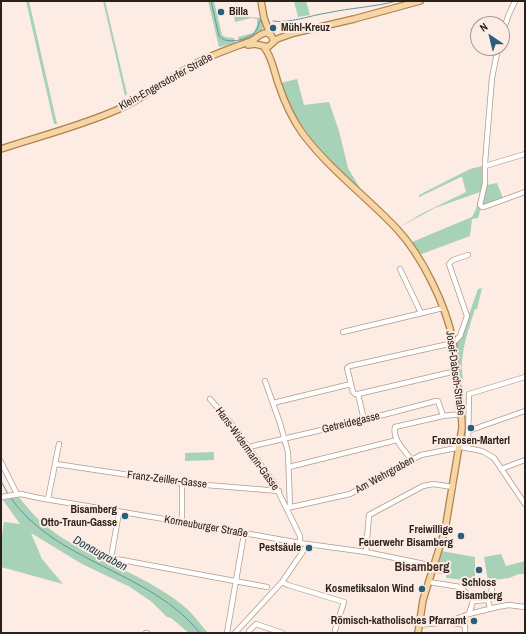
<!DOCTYPE html>
<html>
<head>
<meta charset="utf-8">
<style>
	body { margin:0 }
	#map { position:relative; width:526px; height:634px; overflow:hidden; background:#fcece3; font-family:"Archivo Narrow",sans-serif }
	canvas { display:block }
	.frame { position:absolute; inset:0; border:2px solid #2b211c; pointer-events:none }
	.north { position:absolute; left:470px; top:16px; width:40px; height:40px; box-sizing:border-box; background:#fcece3; border:1px solid #a89b93; border-radius:50%; rotate:325deg; font-size:11px; font-weight:700; line-height:16px; text-align:center; color:#2b211c }
	.north::after { content:''; display:block; margin:auto; width:14px; height:18px; background:#2c5d7b; clip-path:polygon(50% 0,100% 100%,50% 72%,0 100%) }
</style>
</head>
<body>
<div id="map">
<canvas width="526" height="634"></canvas>
<div class="frame"></div>
<div class="north">N</div>
</div>
<script>
const c = document.querySelector('canvas').getContext('2d');
c.lineJoin = 'round';
function fill(path, color) {
  c.fillStyle = color;
  c.fill(path, 'evenodd');
}
function stroke(path, color, width, dash) {
  c.strokeStyle = color;
  c.lineWidth = width;
  c.lineCap = dash ? 'butt' : 'round';
  c.setLineDash(dash || []);
  c.stroke(path);
}
function drawText(font, color, halo, rows, align = 'center') {
  c.font = font + ' "Archivo Narrow",sans-serif';
  c.lineWidth = 4;
  c.setLineDash([]);
  c.textBaseline = 'middle';
  c.strokeStyle = halo;
  c.fillStyle = color;
  for (const [text, x, y, turn = 0] of rows) {
    c.save();
    c.translate(x, y);
    c.rotate((+turn || 0) * Math.PI / 180);
    c.textAlign = isNaN(turn) ? turn : align;
    if (halo) c.strokeText(text, 0, 0);
    c.fillText(text, 0, 0);
    c.restore();
  }
}
const green = new Path2D(`
	M26,1H29L57,124H54Z
	M103,1H105L127,94L125,96Z
	M208,1H214L222,35L225,37L234,38L235,43L219,47Z
	M294,1H306L310,15L298,17Z
	M234,16L261,18C268,36 253,37 240,43L238,37L253,33L257,26V19L251,18L235,22Z
	M297,79L304,105L329,102L339,131L348,168L361,190C325,156 299,131 280,83Z
	M482,166L483,178L484,180H487V185L497,183L503,198L481,208L478,218L472,219L470,236L419,255L412,242L472,217L476,209L480,192L435,208L400,227L421,214L466,192L462,177H461L419,197V195L470,169Z
	M482,288L477,309H475C468,332 459,354 463,379L458,380L457,343L461,337L478,289Z
	M214,452V460L185,461V453Z
	M19,497C30,512 43,525 58,535C98,562 149,576 186,608C194,615 201,625 208,633H189L171,618L167,617L152,602L130,587L82,564L31,533L42,559L63,584L1,567V542L4,522L20,524L3,500Z
	M441,551L475,557V581L446,578V575L436,573Z
	M501,554L506,566L525,561V574H519L509,578L488,581L484,557Z`);
const stream = new Path2D(`
	M211,1L219,36C226,45 247,40 254,33C259,29 257,24 261,20
	M273,21C288,24 312,15 327,13C350,8 374,7 397,1
	M1,481L8,494
	M10,497C55,563 151,571 200,633`);
const minor = new Path2D(`
	M502,34L509,14L515,1
	M498,48L492,78L485,163V183L480,205L482,207H484L525,192
	M485,166L525,154
	M400,269L421,313
	M343,332L443,308
	M265,381L280,423L288,452L290,507
	M358,394L456,371
	M210,399L230,422L274,483L300,536V543
	M273,403L351,384
	M364,420L358,394H355L353,392L347,368L350,366L453,343L460,336L467,316L449,264L453,260L468,255
	M468,431L525,411
	M468,447L469,394L525,377
	M249,448L253,446L364,420L436,401H438L443,416
	M412,460C405,451 392,439 395,427L443,416L461,414
	M1,462L17,494
	M56,464L182,483L279,491
	M289,467L397,440
	M501,469L525,460
	M182,483V522
	M1,497L21,494L39,498L182,522L300,543L366,552L434,566
	M48,499L59,444
	M287,508L350,494L421,455L461,447L482,451L494,458L525,504
	M119,512L111,558L267,587
	M366,552L369,515L423,486L433,484L453,487
	M282,582L288,585L344,602L335,630
	M429,582L460,587L474,600
	M488,600L492,589V582
	M469,614L473,601L488,600L490,608
	M465,616V633
	M449,622L465,625
	M419,625L448,622L469,614L497,607L509,605L525,607
	M249,631L256,624L282,633
	M146,633H147
	M227,633L244,534
	M235,633L282,582L308,544`);
const major = new Path2D(`
	M261,1L264,18L270,34
	M248,45L255,44L268,47L277,39L294,33L354,19L420,1
	M264,47C272,57 274,71 278,83C284,101 292,119 303,134C330,170 367,197 397,229C422,256 446,305 453,341C455,355 455,369 457,383C459,398 462,413 462,428L445,530L423,600L418,633
	M1,149C40,136 81,126 119,109C146,97 169,78 195,64C213,54 232,48 251,41C256,39 261,32 267,33C272,34 273,38 273,42`);
const markers = [
	[221,12,4,"#2c5d7b"],
	[273,28,4,"#2c5d7b"],
	[471,428,4,"#2c5d7b"],
	[125,516,4,"#2c5d7b"],
	[461,536,4,"#2c5d7b"],
	[309,548,4,"#2c5d7b"],
	[479,570,4,"#2c5d7b"],
	[422,589,4,"#2c5d7b"],
	[474,621,4,"#2c5d7b"]
];
const poiNames = [
	["Billa",229,12,"left"],
	["Mühl-Kreuz",281,28,"left"],
	["Franzosen-Marterl",471,441,"center"],
	["Bisamberg",117,510],
	["Otto-Traun-Gasse",117,523],
	["Freiwillige",453,530],
	["Feuerwehr Bisamberg",453,543],
	["Pestsäule",301,548],
	["Schloss",479,583,"center"],
	["Bisamberg",479,596,"center"],
	["Kosmetiksalon Wind",414,589],
	["Römisch-katholisches Pfarramt",466,621]
];
const streetNames = [
	["Klein-Engersdorfer Straße",166,82,-29],
	["Josef-Dabsch-Straße",455,373,82],
	["Getreidegasse",351,423,-14],
	["Hans-Widermann-Gasse",247,449,54],
	["Am Wehrgraben",385,475,-29],
	["Franz-Zeiller-Gasse",167,480,7],
	["Korneuburger Straße",206,527,10]
];
const waterNames = [
	["Donaugraben",100,554,29]
];
const quarterNames = [
	["Bisamberg",422,568]
];
fill(green, '#a7d2b7');
stroke(stream, '#6095a5', 1);
stroke(minor, '#b39b8d', 6);
stroke(major, '#ad844e', 8);
stroke(minor, '#fff', 4.5);
stroke(major, '#f8d5a5', 5.5);
for (const [x, y, r, color] of markers) {
  const dot = new Path2D();
  dot.arc(x, y, r, 0, 2 * Math.PI);
  c.fillStyle = color;
  c.fill(dot);
  stroke(dot, '#fcece3', 1.5);
}
drawText('bold 11px', '#2b211c', '#fcece3', poiNames, 'right');
drawText('11px', '#2b211c', '#fcece3', streetNames);
drawText('italic 12px', '#133a45', '#fcece3', waterNames);
drawText('bold 13px', '#432f24', '#fcece3', quarterNames);
</script>
</body>
</html>
